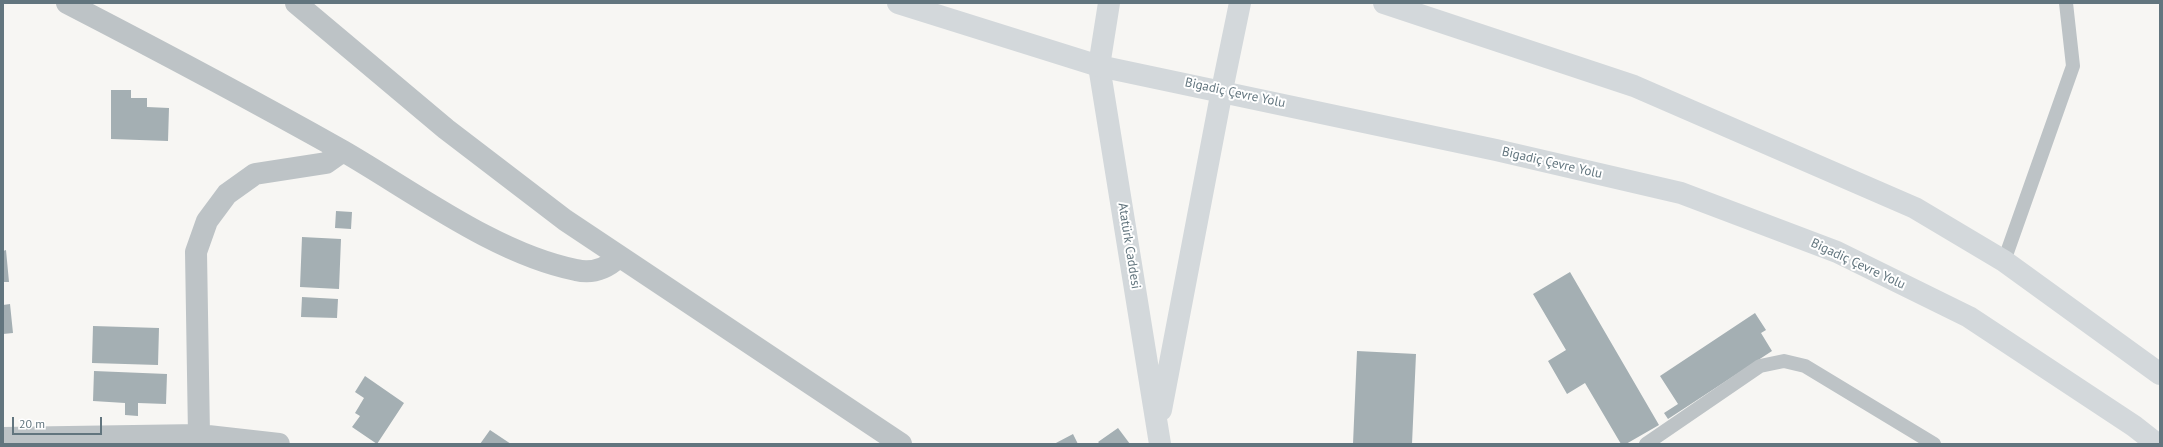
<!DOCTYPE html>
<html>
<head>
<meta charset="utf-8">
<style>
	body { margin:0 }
	#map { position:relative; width:2163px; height:447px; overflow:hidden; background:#f7f6f3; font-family:"PT Sans",sans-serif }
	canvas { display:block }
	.frame { position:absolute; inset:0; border:4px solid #62757e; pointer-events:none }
	.scale { position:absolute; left:12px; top:417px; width:90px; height:18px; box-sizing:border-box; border:2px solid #62757e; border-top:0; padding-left:5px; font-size:12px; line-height:14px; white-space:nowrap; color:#62757e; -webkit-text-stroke:3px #fff; paint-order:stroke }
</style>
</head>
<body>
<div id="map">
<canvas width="2163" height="447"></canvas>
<div class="frame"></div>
<div class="scale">20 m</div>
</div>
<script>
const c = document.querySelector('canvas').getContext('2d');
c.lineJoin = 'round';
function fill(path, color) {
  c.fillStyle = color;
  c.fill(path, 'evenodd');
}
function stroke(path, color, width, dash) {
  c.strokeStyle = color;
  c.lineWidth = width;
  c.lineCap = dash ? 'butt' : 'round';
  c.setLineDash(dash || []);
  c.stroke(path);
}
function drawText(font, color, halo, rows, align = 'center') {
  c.font = font + ' "PT Sans",sans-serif';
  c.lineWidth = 4;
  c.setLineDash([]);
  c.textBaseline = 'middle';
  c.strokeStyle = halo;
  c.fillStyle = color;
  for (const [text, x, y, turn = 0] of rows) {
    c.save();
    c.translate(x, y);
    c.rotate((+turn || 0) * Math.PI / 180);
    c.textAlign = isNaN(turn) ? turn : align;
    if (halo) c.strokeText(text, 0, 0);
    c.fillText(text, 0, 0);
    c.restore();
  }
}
const building = new Path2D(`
	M111,90H131V98H147V107L169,108L168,141L111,139Z
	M336,211L352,212L351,229L335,228Z
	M302,237L341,239L339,289L300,287Z
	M6,250L9,282H3V251Z
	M1570,272L1659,425L1626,444H1621L1585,383L1567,394L1548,361L1566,350L1533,294Z
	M302,297L338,299L337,318L301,317Z
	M10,304L13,333L3,334V305Z
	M1755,313L1766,330L1761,333L1772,351L1668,419L1664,413L1678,404L1660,376Z
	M93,326L159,328L158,365L92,363Z
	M1357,351L1416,354L1412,444H1353Z
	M94,371L167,374L166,404L138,403V416L125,415V403L93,401Z
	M365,376L404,403L377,444L352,427L360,416L355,413L364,398L355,392Z
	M1118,428L1130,444H1100L1098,442Z
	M490,430L511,444H480Z
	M1073,434L1078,444H1054Z`);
const lane = new Path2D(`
	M2004,261L2073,66L2066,3
	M1646,444L1760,366L1784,361L1805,366L1934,444`);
const street = new Path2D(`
	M67,3C160,51 252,100 343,151C414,192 496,254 576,270C592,274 607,268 619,257
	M296,3L446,129L565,220L901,444
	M199,435L196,252L207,221L227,194L255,174L326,163L343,151
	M3,438L199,435L279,444`);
const secondary = new Path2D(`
	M1099,66L1160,444
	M1161,410L1222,90`);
const highway = new Path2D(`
	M898,3L1099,66L1496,150L1681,193L1837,252L1969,317L2134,426L2157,444
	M1384,3L1634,86L1915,208L2004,261L2160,374
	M1099,66L1109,3
	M1222,90L1240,3`);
const streetNames = [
	["Bigadiç Çevre Yolu",1235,93,12],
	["Bigadiç Çevre Yolu",1552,163,13],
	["Atatürk Caddesi",1129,246,81],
	["Bigadiç Çevre Yolu",1858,264,25]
];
fill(building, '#a4afb3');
stroke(lane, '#bdc3c6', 14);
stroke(street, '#bdc3c6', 22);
stroke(secondary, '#d3d8db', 22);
stroke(highway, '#d3d8db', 22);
drawText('13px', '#62757e', '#fff', streetNames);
</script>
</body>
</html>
